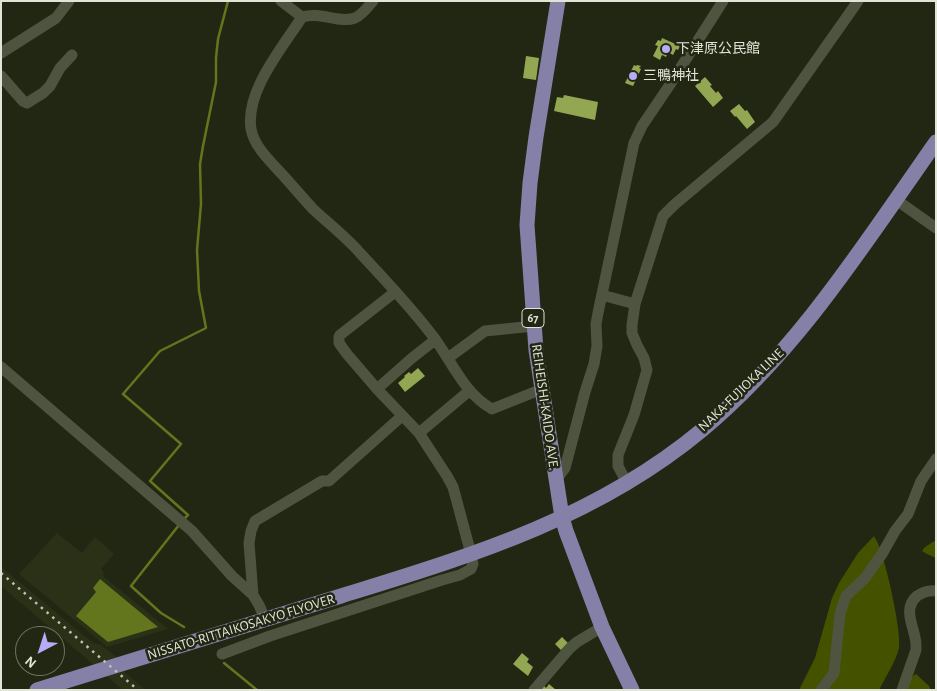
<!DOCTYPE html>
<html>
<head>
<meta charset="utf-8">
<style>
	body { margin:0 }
	#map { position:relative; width:937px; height:691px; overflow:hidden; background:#222713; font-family:"Alegreya Sans",sans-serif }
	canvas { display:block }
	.frame { position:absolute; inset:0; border:2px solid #e1e5d8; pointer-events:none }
	.north { position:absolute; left:15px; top:626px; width:50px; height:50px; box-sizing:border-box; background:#222713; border:1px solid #6e7362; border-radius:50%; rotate:220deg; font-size:14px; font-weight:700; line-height:20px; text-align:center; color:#e1e5d8 }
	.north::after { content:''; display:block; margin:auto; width:18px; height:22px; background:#b7abf8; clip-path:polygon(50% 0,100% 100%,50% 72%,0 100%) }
</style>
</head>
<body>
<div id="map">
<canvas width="937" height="691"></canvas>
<div class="frame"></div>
<div class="north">N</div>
</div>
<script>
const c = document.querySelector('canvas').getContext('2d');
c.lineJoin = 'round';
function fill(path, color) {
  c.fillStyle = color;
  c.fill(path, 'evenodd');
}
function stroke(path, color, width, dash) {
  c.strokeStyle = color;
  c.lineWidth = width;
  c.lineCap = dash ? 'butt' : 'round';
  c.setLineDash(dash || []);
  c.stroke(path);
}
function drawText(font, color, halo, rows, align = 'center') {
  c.font = font + ' "Alegreya Sans","Noto Sans JP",sans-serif';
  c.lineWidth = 5;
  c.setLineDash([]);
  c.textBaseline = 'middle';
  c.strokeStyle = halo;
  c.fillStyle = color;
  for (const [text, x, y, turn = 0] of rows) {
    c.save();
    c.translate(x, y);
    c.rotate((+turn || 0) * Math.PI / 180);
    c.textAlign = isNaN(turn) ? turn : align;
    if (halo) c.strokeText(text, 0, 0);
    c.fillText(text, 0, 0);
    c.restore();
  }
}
const built = new Path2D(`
	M57,533L82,553L95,537L114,554L101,569L104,573L103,576L168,629L107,647L19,574Z
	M1,567L93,643L101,645L118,658L111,660L145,690H123L1,586Z`);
const green = new Path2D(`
	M874,536C875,539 878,542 879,546C886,562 902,633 899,648C895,663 886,676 879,690H799L815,658L832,598L839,583L858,553Z
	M936,540V558L927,554L922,551L925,547Z
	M916,674L929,686L931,690H905L912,677Z`);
const water = new Path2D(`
	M100,579L158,627L108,642L76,616L96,592L93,588Z`);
const stream = new Path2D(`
	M184,519L188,515L150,481L181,444L123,394L160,351L206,328L199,291L197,250L201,204L200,164L203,146L216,82V58L218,39L228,1
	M179,525L131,586L161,613L184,627
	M224,663L257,690`);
const building = new Path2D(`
	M662,38L680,46L678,50L676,49L673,55L668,52L666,57L662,55L660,60L653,56L658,46L655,45L658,40L661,41Z
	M722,44L729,51L725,56L717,49Z
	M526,56L539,58L536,80L523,78Z
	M634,65L636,66L637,65L641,66L639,68L641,69L633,86L625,83Z
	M705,77L712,85L710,86L716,93L718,91L723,98L713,107L695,86Z
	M564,95L598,102L595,120L554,111L557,97L563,98Z
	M739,104L745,111L747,110L755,122L747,129L736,116L735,117L730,111Z
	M418,368L425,376L405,392L398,383L405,377L404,376L409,372L411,374Z
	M562,637L568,643L561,650L555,644Z
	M522,653L529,659L527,662L533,667L528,676L513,664Z
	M549,684L556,690H541L544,686L546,688Z`);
const minor = new Path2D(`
	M281,1L302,17
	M373,1C368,7 362,15 355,18C339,24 321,11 302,17C283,47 245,91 251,129C254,146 269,160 280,172C291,184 302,197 313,209C329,224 346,237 360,253C386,281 413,309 435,339C453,364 465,394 492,409L542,389
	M1,53L56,18L69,1
	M1,76L23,101L27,103L43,93L50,86L60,68L72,55
	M895,199L936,228
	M602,295L635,304
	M448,358L485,331L534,326
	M1,367L192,531L232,576L253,595L259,605L262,612
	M377,389L412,358L435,340
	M419,433L469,391
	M556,480L565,468L585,392L594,364L597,346L596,324L598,313L634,143L642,126L669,86L723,1
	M627,483L618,466V455L634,415L647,370L644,358L637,345L632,333V325L635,304L663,216L674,205L773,122L858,1
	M253,595L249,543L251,531L255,521L322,481H329L402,416
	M222,654L270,636L442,580L460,575L471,569L473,564L471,554L453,487L447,476L419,433L377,389L347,354L339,343V337L340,335L395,292
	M534,690L570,648L577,642L602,627
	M821,690L834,673L840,614L846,596L865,578L882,554L895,531L908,514L921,481L936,459
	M902,690L916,650V645C916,629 901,610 917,596C923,592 929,590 936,591`);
const major = new Path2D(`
	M558,1L536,137L530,183L527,225L536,350L562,517L566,531L602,627L632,690
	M37,690C138,658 240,628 341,596C470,556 595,519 702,430C798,350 865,243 936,142`);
const rail = new Path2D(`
	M1,573L138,690`);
const markers = [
	[666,49,5,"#b7abf8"],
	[633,76,5,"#b7abf8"]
];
const shields = [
	[533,318,22]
];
const shieldNames = [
	["67",533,318]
];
const poiNames = [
	["下津原公民館",676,49],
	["三鴨神社",643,76]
];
const streetNames = [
	["NAKA-FUJIOKA LINE",741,390,-44],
	["REIHEISHI-KAIDO AVE.",545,407,82],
	["NISSATO-RITTAIKOSAKYO FLYOVER",241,627,-17]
];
fill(built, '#2b3117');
fill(green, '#445200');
fill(water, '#63751d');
stroke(stream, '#63751d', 2.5);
fill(building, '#93a652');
stroke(minor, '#4e543f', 11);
stroke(major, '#8580a7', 15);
stroke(rail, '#bec3b4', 2.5, [2.5, 5]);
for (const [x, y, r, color] of markers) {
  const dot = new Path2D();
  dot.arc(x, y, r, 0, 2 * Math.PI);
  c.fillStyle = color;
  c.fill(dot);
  stroke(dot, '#222713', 2);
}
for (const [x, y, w] of shields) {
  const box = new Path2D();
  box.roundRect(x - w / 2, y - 9.5, w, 19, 4);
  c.fillStyle = '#222713';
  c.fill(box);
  stroke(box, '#e1e5d8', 1);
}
drawText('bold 12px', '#e1e5d8', null, shieldNames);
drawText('14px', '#e1e5d8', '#222713', poiNames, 'left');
drawText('14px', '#e1e5d8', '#222713', streetNames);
</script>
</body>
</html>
